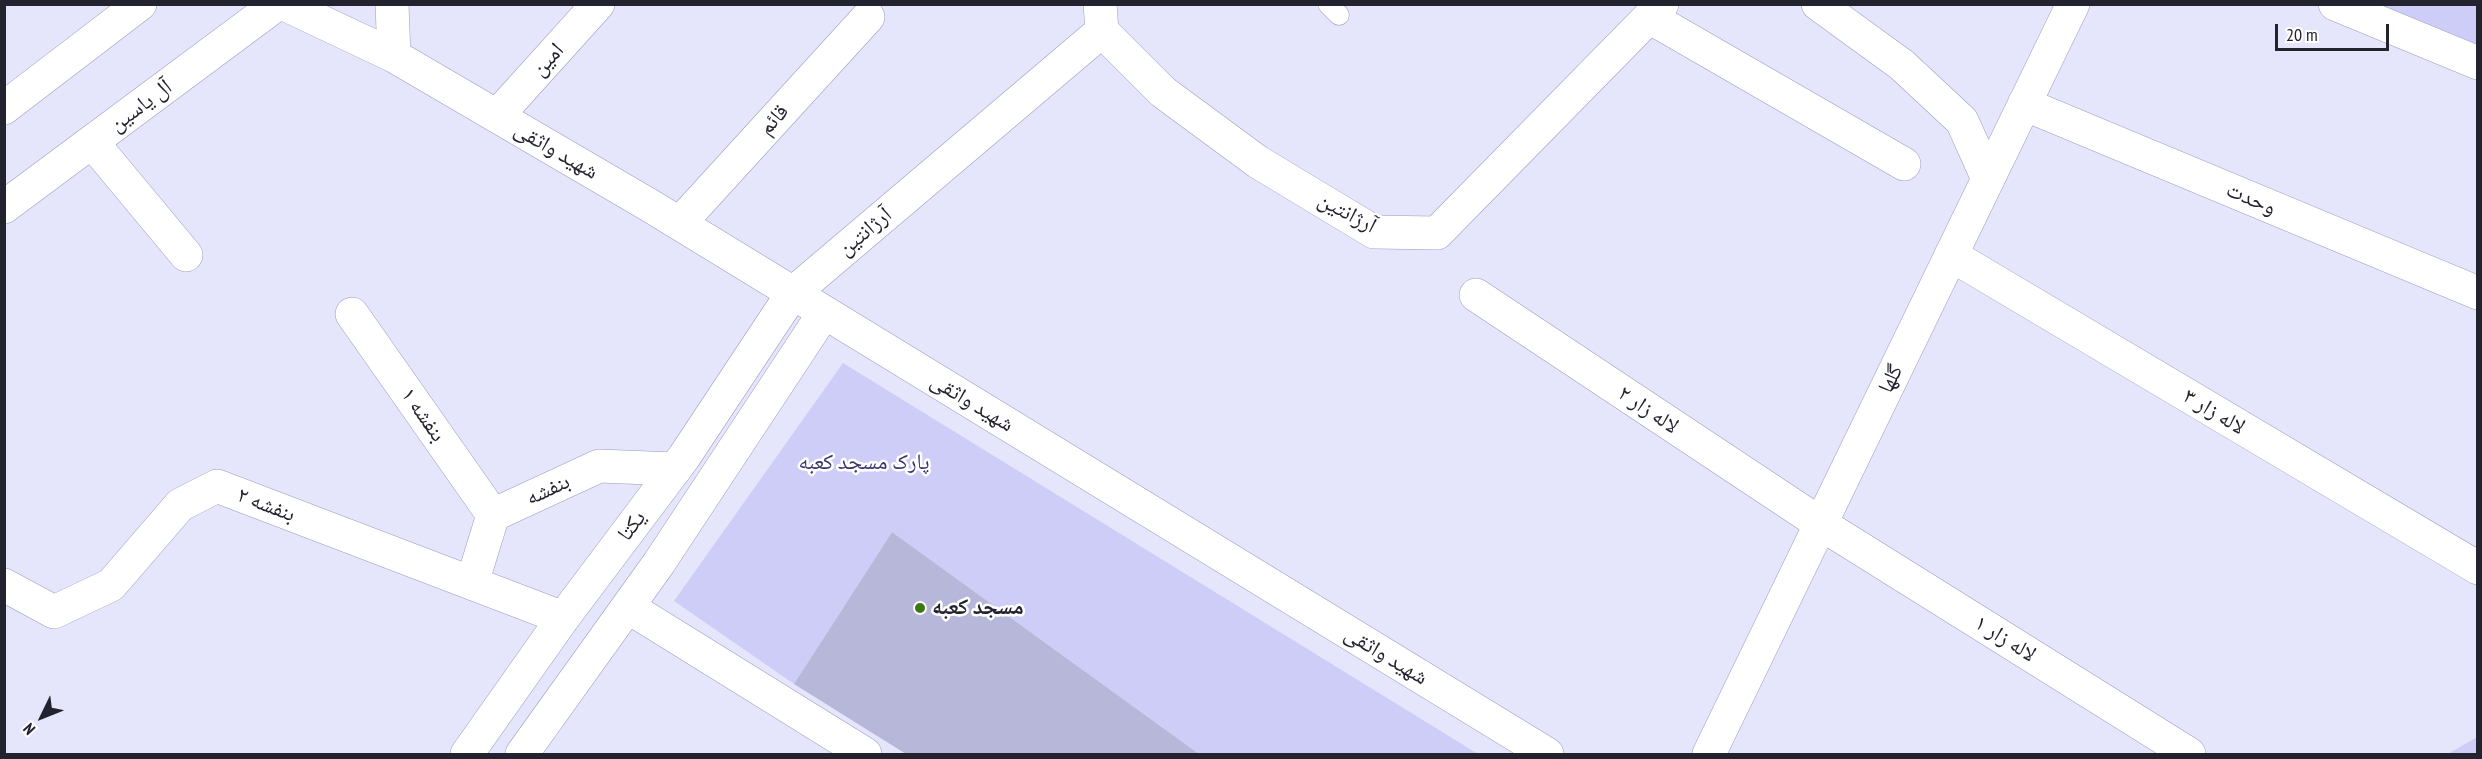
<!DOCTYPE html>
<html>
<head>
<meta charset="utf-8">
<style>
	body { margin:0 }
	#map { position:relative; width:2482px; height:759px; overflow:hidden; background:#e5e5fc; font-family:"PT Sans Narrow",sans-serif }
	canvas { display:block }
	.frame { position:absolute; inset:0; border:6px solid #232330; pointer-events:none }
	.north { position:absolute; left:12px; top:687px; width:60px; height:60px; -webkit-text-stroke:4px #fff; paint-order:stroke; rotate:227deg; font-size:16px; font-weight:700; line-height:24px; text-align:center; color:#232330 }
	.north::after { content:''; display:block; margin:auto; width:21px; height:27px; background:#232330; clip-path:polygon(50% 0,100% 100%,50% 72%,0 100%) }
	.scale { position:absolute; left:2275px; top:24px; width:114px; height:27px; box-sizing:border-box; border:3px solid #232330; border-top:0; padding-left:8px; font-size:18px; line-height:21px; white-space:nowrap; color:#232330; -webkit-text-stroke:4px #fff; paint-order:stroke }
</style>
</head>
<body>
<div id="map">
<canvas width="2482" height="759"></canvas>
<div class="frame"></div>
<div class="north">N</div>
<div class="scale">20 m</div>
</div>
<script>
const c = document.querySelector('canvas').getContext('2d');
c.lineJoin = 'round';
function fill(path, color) {
  c.fillStyle = color;
  c.fill(path, 'evenodd');
}
function stroke(path, color, width, dash) {
  c.strokeStyle = color;
  c.lineWidth = width;
  c.lineCap = dash ? 'butt' : 'round';
  c.setLineDash(dash || []);
  c.stroke(path);
}
function drawText(font, color, halo, rows, align = 'center') {
  c.font = font + ' "PT Sans Narrow","Noto Naskh Arabic",sans-serif';
  c.lineWidth = 5;
  c.setLineDash([]);
  c.textBaseline = 'middle';
  c.strokeStyle = halo;
  c.fillStyle = color;
  for (const [text, x, y, turn = 0] of rows) {
    c.save();
    c.translate(x, y);
    c.rotate((+turn || 0) * Math.PI / 180);
    c.textAlign = isNaN(turn) ? turn : align;
    if (halo) c.strokeText(text, 0, 0);
    c.fillText(text, 0, 0);
    c.restore();
  }
}
const green = new Path2D(`
	M2363,5H2477V51Z
	M843,363L1478,754H1199L892,532L794,684L674,601Z
	M2477,737V754H2448Z`);
const building = new Path2D(`
	M892,532L1199,754H906L794,684Z`);
const service = new Path2D(`
	M1328,4L1339,15`);
const minor = new Path2D(`
	M1100,4L1102,31L1163,92L1258,162L1374,232L1437,233L1662,4
	M1818,4L1902,65L1962,121L1988,179
	M2335,4L2478,63
	M1651,18L1904,164
	M497,116L598,4
	M92,142L186,255
	M680,223L868,17
	M1951,255L2478,568
	M792,294L1102,31
	M1476,295L1821,524L2189,754
	M352,314L493,515
	M472,583L493,515L599,466L675,469
	M4,585L54,612L111,585L180,505L217,486L563,618
	M628,607L865,754`);
const tertiary = new Path2D(`
	M284,4L394,56L649,205L1547,754
	M392,4L394,56
	M2024,104L2478,293
	M467,754L563,618L684,457L792,294
	M522,754L659,563L824,313
	M1709,754L2073,4`);
const secondary = new Path2D(`
	M4,108L140,4
	M4,207L277,4`);
const markers = [
	[920,608,6,"#3c7811"]
];
const streetNames = [
	["امین",548,60,-48],
	["آل یاسین",141,106,-37],
	["قائم",774,120,-48],
	["شهید واثقی",556,151,30],
	["وحدت",2251,199,23],
	["آرژانتین",1347,213,28],
	["آرژانتین",865,232,-40],
	["گلها",1891,379,-64],
	["شهید واثقی",972,403,31],
	["لاله زار ۲",1648,410,34],
	["لاله زار ۳",2214,412,31],
	["بنفشه ۱",423,415,55],
	["بنفشه",548,490,-25],
	["بنفشه ۲",266,505,21],
	["یکتا",632,526,-53],
	["لاله زار ۱",2005,639,32],
	["شهید واثقی",1386,656,31]
];
const parkNames = [
	["پارک مسجد کعبه",864,463]
];
const poiNames = [
	["مسجد کعبه",932,608]
];
fill(green, '#cecdf8');
fill(building, '#b7b7da');
stroke(service, '#9d9cbf', 21);
stroke(minor, '#9d9cbf', 34);
stroke(tertiary, '#9d9cbf', 34);
stroke(secondary, '#9d9cbf', 34);
stroke(service, '#fff', 20);
stroke(minor, '#fff', 33);
stroke(tertiary, '#fff', 33);
stroke(secondary, '#fff', 33);
for (const [x, y, r, color] of markers) {
  const dot = new Path2D();
  dot.arc(x, y, r, 0, 2 * Math.PI);
  c.fillStyle = color;
  c.fill(dot);
  stroke(dot, '#fff', 2);
}
drawText('22px', '#232330', '#fff', streetNames);
drawText('22px', '#3a3469', '#fff', parkNames);
drawText('bold 22px', '#232330', '#fff', poiNames, 'left');
</script>
</body>
</html>
